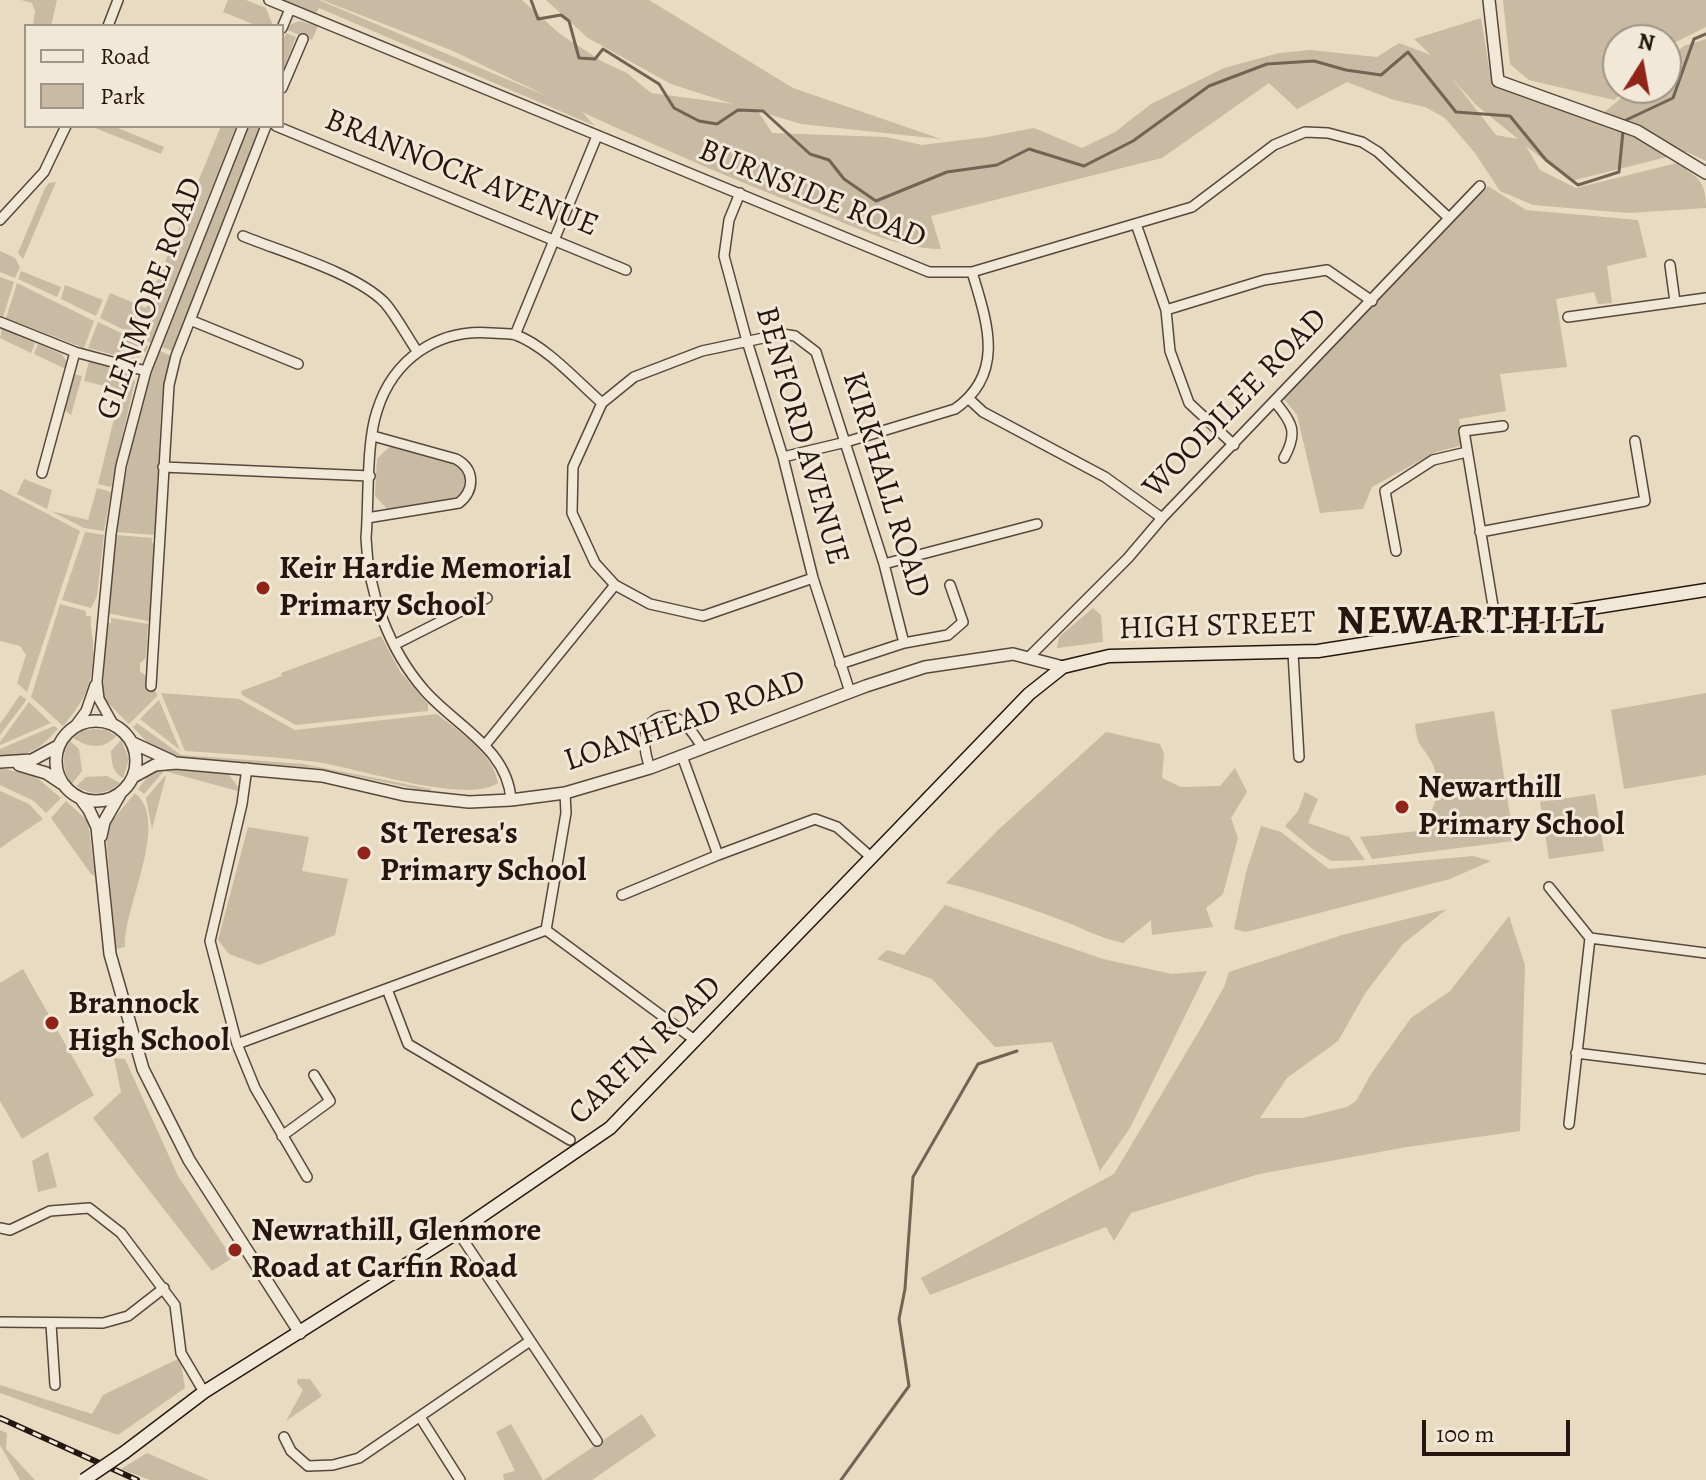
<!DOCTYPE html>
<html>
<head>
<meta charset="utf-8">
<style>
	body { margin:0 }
	#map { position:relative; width:1706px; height:1480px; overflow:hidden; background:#e9dbc1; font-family:Alegreya,serif }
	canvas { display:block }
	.legend { position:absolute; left:24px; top:24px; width:260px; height:104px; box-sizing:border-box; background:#f1e8d7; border:2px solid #9f9487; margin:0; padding:10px 14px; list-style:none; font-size:24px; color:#25170f }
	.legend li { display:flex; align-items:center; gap:16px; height:40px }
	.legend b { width:40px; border:2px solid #9f9487 }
	.north { position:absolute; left:1602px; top:24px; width:80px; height:80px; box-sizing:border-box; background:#f1e8d7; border:2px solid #9f9487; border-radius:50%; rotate:11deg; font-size:22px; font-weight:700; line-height:32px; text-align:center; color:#25170f }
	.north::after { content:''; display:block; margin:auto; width:28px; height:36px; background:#8f2418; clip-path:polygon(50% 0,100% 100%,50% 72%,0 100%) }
	.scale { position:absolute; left:1422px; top:1420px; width:148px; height:36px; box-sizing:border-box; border:4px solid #25170f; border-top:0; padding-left:10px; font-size:24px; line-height:28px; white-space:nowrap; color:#25170f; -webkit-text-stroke:6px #f1e8d7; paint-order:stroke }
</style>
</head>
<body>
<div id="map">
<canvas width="1706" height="1480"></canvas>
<ul class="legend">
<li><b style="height:10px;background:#f1e8d7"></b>Road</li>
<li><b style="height:22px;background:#c8baa3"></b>Park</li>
</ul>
<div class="north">N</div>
<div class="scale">100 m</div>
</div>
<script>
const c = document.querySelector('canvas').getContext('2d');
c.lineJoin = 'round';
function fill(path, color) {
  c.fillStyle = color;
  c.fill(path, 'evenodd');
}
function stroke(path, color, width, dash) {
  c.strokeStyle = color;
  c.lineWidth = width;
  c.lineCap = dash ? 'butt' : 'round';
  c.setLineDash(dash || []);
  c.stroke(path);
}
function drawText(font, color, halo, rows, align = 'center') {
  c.font = font + ' Alegreya,serif';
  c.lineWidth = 6;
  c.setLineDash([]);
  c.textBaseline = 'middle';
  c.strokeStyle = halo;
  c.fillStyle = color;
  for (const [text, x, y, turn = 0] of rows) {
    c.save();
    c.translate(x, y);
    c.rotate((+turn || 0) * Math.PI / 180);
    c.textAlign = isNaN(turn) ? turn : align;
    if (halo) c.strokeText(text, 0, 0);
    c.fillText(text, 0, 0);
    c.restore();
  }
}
const green = new Path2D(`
	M21,0H57L51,26H33L35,11L32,3Z
	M228,0H246L266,8L273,26H258L223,12Z
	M283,0H319L549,97L453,51L322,0H522L560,34L603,62L627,73L651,93L733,104L671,84L588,38L546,0H649L793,88L941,139L801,124L758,111L772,133L886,137L922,145L987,137L1034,128L1082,148L1115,132L1151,104L1224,68L1279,53L1310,50L1377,57L1399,43L1431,55L1414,39L1481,18L1492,86L1595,120L1633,88H1666V60L1684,46L1706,39V161L1687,152L1571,181L1526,146L1540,170L1576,188L1677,163C1698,178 1706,180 1706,208L1629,213L1533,205L1500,191L1475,153L1445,118L1425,107L1394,100L1347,82L1297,109L1269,83L1162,158L931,216L941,249C899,249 858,228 819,213C739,182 660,148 582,112L595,126L319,8L316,13ZM1451,77L1476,105L1518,139L1496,135Z
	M1503,0H1706V27L1666,47V40H1618V88H1629L1614,100L1529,80L1510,64Z
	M300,21L318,26L312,40L287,30L291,24Z
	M286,33L296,37L282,73V44Z
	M90,126H113L164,147L161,154Z
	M221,126H236L151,343L100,318L110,293L146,308Z
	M249,126H261L172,351L162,347Z
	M56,182L23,259L18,253L45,188L49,183Z
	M1488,186L1526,210L1638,220L1647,257L1607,266L1612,303L1598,304L1594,292L1556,299L1567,367L1500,374L1506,411L1459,419L1463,445L1436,452L1372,487L1363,509L1320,513L1297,415L1283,398L1456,215Z
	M0,251L15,258L20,267L15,278L0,272Z
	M21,271L61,287L57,297L18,279Z
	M0,277L14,282L3,317L0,315Z
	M17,283L94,321L84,348L6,318Z
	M65,285L103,300L96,316L61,299Z
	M98,322L148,346L146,352L134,360L88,348Z
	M2,329L35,343L31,353L0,338Z
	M38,344L62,354L67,363L66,369L34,354Z
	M160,351L171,356L161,412L155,535L116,532C126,471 137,409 160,351Z
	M89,361L124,370L135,381L111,487L98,484L121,390L84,381Z
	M73,374L82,376L71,415L65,410Z
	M391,445L456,464L465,472L464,491L454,499L389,511L375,496L377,459Z
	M24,479L52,490L47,509L17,494Z
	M97,488L111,492L104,531L84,528L51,511L88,520Z
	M0,489L80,531L27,692L17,683L26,655L20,646L0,641Z
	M85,532L104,535L97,596L91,608L62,600Z
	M116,535L152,538V543L155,544L151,620L148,621L107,613Z
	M60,604L86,611V616H91C90,625 92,634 93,642C94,681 87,698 63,726L31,697Z
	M1093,608L1101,615L1103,642L1057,648L1059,637Z
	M111,618L148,624L146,658L140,663V671L148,678L147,691H156L157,696L129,724L107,702L103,694L106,623H111Z
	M381,636L401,673L428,704V711L296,725L242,695L241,691L282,676L281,673Z
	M161,693L239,699L295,730L437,714C459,732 493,753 498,783C465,805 355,767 316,762C272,756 229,754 185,751Z
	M1706,693V775L1624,789L1611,710Z
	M20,695L26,699L25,702L0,735V724Z
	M159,700L180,750L140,719Z
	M29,702L51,723L0,745V742Z
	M1494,711L1514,841L1372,859L1360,837L1418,831C1436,813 1444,782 1430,759C1419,741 1418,748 1415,724Z
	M137,723L181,755L303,764L431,789V792L317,768L176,757L149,744L133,727Z
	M54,726L58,729C36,752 32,755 0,756V749Z
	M94,729L106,730L116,736C103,750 89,748 73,738L82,731Z
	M1106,732L1160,744L1164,754L1162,778L1181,787L1220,786L1235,768L1247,792L1231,818L1238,838L1223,894L1206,908L1213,927L1152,935L1151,920L1123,943C1096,937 1079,926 1053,917C1018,904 983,892 946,883L998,830Z
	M121,740L129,759L123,778C112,771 112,764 111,751Z
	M70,741L79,749L82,771L72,784C62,771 61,755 70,741Z
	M0,768L35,776L61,798L46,813L34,801L0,785Z
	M163,768L227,772L238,787V791L164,771L144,794L138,789L149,775Z
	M107,776L120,783C107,795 91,796 76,786L86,777Z
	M165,776H166L152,829L146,798Z
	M0,791L29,804L43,819L0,848Z
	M1305,792L1318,799L1308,823L1349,837L1365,860L1331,861L1314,850L1285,826L1298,811Z
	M135,793C171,822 123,907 125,947L116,949L106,838L112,821Z
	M1595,794L1604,851L1549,859L1540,802Z
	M66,801L88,821L95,876L91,874L51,818Z
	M1261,826L1281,832L1329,869L1473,856L1491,861L1450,879L1246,932L1234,929L1246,872Z
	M248,827L309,837L302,871L348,879L335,935L259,965L229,954L218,940Z
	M945,905L1103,959L1172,974L1207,971L1130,1128L1100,1171L1052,1042L995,1047L932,979L877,959L887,950L904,955Z
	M1447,909L1403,944L1366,992L1338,1041L1287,1078L1260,1118H1303L1347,1107L1356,1101L1371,1074L1411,1018L1450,991L1509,916L1525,965L1520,1131L1407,1147L1259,1174L1131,1213L1114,1241L1106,1227L930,1295L921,1278L1114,1174L1202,1026L1224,987L1229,972L1342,935Z
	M23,969L94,1095L22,1139L0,1101V983Z
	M114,1058L125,1059L178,1176L232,1258L212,1271L93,1118L121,1092Z
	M48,1152L57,1187L38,1192L32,1161Z
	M180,1358L185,1388L118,1435L0,1393V1385L92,1414L103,1395Z
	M298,1379H310L322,1396L286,1421L303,1390L297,1383Z
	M642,1414L656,1436L592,1480H544Z
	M511,1424L543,1480H504L503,1474L515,1471L496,1432Z
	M0,1430L7,1433L6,1449L35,1480H20L0,1445Z
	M147,1453L209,1480H150L121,1469Z`);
const stream = new Path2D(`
	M531,0L538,19L561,15L569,21L579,58L595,59L603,49L659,84L674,108L699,121L717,124L738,110L763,111L810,154L829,160L844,179L876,201L947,172L997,165L1029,149L1084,166L1133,141L1209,86L1267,64L1314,61L1346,70L1381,75L1408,52L1456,112L1510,116L1546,160L1578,185L1619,172L1624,121L1673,98L1694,39L1706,34
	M841,1480L909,1386L899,1319L905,1289L913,1177L978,1064L1017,1051`);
const minor = new Path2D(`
	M269,0L929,272H972L1192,207L1274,145L1305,132L1328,133L1362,142L1378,152L1449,218
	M108,26L118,0
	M282,28L290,9
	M282,88L303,39
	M276,126L626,270
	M740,193L729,220L724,256L747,341L783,457L813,578L850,692
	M0,220L44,172L66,126
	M1136,224L1166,310L1170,351L1189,403L1234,445
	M243,236C282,252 356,273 385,303C397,317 406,335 417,351
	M1670,265L1675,302
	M1166,310L1264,280L1327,270L1372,301
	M1568,317L1706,298
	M190,320L298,364
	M0,322L75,352L146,371
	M515,335L597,136
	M969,399L983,412L1105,477L1162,518
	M1275,402C1293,423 1298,433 1284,458
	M783,457L846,442L955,409C1006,373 987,322 972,272
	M163,467L370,476
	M42,473L75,352
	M367,518L459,503C475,490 475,469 456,459L373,436
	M1480,532L1645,501L1635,441
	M1396,551L1385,491L1433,460L1467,452
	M884,564L1037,524
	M813,578L703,616L650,604L615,585L595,563L572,513L573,467L602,403L634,377L702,351L782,334L795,336L816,352L884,564L904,643L840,664
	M1496,624L1464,431L1503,426
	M904,643L948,635L963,622L950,585
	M394,645L487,598
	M1293,653L1299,757
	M1029,657L1128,558L1162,518L1480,186
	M151,686L169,385L176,356L266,126
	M113,724L99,699L97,682L111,534L121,466L146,371L243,126
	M75,726L86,711L95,685
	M485,745L615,585
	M682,756L718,855
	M247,768L242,804L210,941L237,1044L255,1088L307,1177
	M650,768C644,751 639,726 660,717C667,715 671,715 678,719C689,725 696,738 703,748
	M511,800C508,749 456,726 425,691C389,650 368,593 366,538C369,503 366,443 377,411C393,359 438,328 492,333C500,334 509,333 516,335C546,346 578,382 602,403
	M1549,887L1590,938L1706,953
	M622,895L718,855L815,819L837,827L872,858
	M546,930L696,1041
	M387,989L408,1044L570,1140
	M237,1044L546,930L566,813L565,793
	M1576,1053L1706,1069
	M1569,1124L1590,938
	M282,1136L330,1101L314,1075
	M0,1228L10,1230L50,1211L89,1208L121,1233L175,1305L181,1353L204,1392
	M458,1232L597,1441
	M0,1322L103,1323L128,1316L164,1288
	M51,1324L55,1385
	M420,1417L460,1480
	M284,1437L291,1451L308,1466L333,1465L359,1458L530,1341`);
const tertiary = new Path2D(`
	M1489,0L1498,81L1637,131L1706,173
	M56 761a40 40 0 1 1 80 0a40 40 0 1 1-80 0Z
	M133,743L172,761
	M0,762L32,760L58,746
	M19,765L46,773L61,783
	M133,777L155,765L176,763L322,776L404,795L469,802L511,800L565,793L650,768L866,686L925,667L1013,654L1063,667
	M81,799L89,810L97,827L110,954L143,1069L189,1160L300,1333
	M101,836L104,822L120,794`);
const secondary = new Path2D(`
	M125,1452L204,1392L458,1232L610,1128L1029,694L1063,667L1109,656L1318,651L1706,590`);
const rail = new Path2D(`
	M0,1418L137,1480`);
const secondaryBridge = new Path2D(`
	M84,1480L125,1452`);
const markers = [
	[263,588,8,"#8f2418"],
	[1402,807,8,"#8f2418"],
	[364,853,8,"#8f2418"],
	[52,1023,8,"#8f2418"],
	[235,1250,8,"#8f2418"]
];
const streetNames = [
	["BRANNOCK AVENUE",461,174,22],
	["BURNSIDE ROAD",812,195,22],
	["GLENMORE ROAD",151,299,-70],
	["WOODILEE ROAD",1236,404,-46],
	["BENFORD AVENUE",801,436,74],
	["KIRKHALL ROAD",885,485,73],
	["HIGH STREET",1217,627,-2],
	["LOANHEAD ROAD",685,722,-19],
	["CARFIN ROAD",646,1051,-44]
];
const poiNames = [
	["Keir Hardie Memorial",279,570],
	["Primary School",279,607],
	["Newarthill",1418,789],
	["Primary School",1418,826],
	["St Teresa's",380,835],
	["Primary School",380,872],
	["Brannock",68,1005],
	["High School",68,1042],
	["Newrathill, Glenmore",251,1232],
	["Road at Carfin Road",251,1269]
];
const districtNames = [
	["NEWARTHILL",1471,623]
];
fill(green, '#c8baa3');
stroke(stream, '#726455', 3);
stroke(minor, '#56483c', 12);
stroke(tertiary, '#56483c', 14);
stroke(secondary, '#25170f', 15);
stroke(minor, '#f1e8d7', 9);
stroke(tertiary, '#f1e8d7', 11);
stroke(secondary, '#f1e8d7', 12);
stroke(rail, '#25170f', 6);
stroke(rail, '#f1e8d7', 3, [9]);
stroke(secondaryBridge, '#25170f', 15, []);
stroke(secondaryBridge, '#f1e8d7', 12);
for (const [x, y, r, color] of markers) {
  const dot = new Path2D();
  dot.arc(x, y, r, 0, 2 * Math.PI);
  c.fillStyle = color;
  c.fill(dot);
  stroke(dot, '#f1e8d7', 3);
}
drawText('32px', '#25170f', '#f1e8d7', streetNames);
drawText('bold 32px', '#25170f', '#f1e8d7', poiNames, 'left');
c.letterSpacing = '2px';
drawText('bold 40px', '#25170f', '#f1e8d7', districtNames);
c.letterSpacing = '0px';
</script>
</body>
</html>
